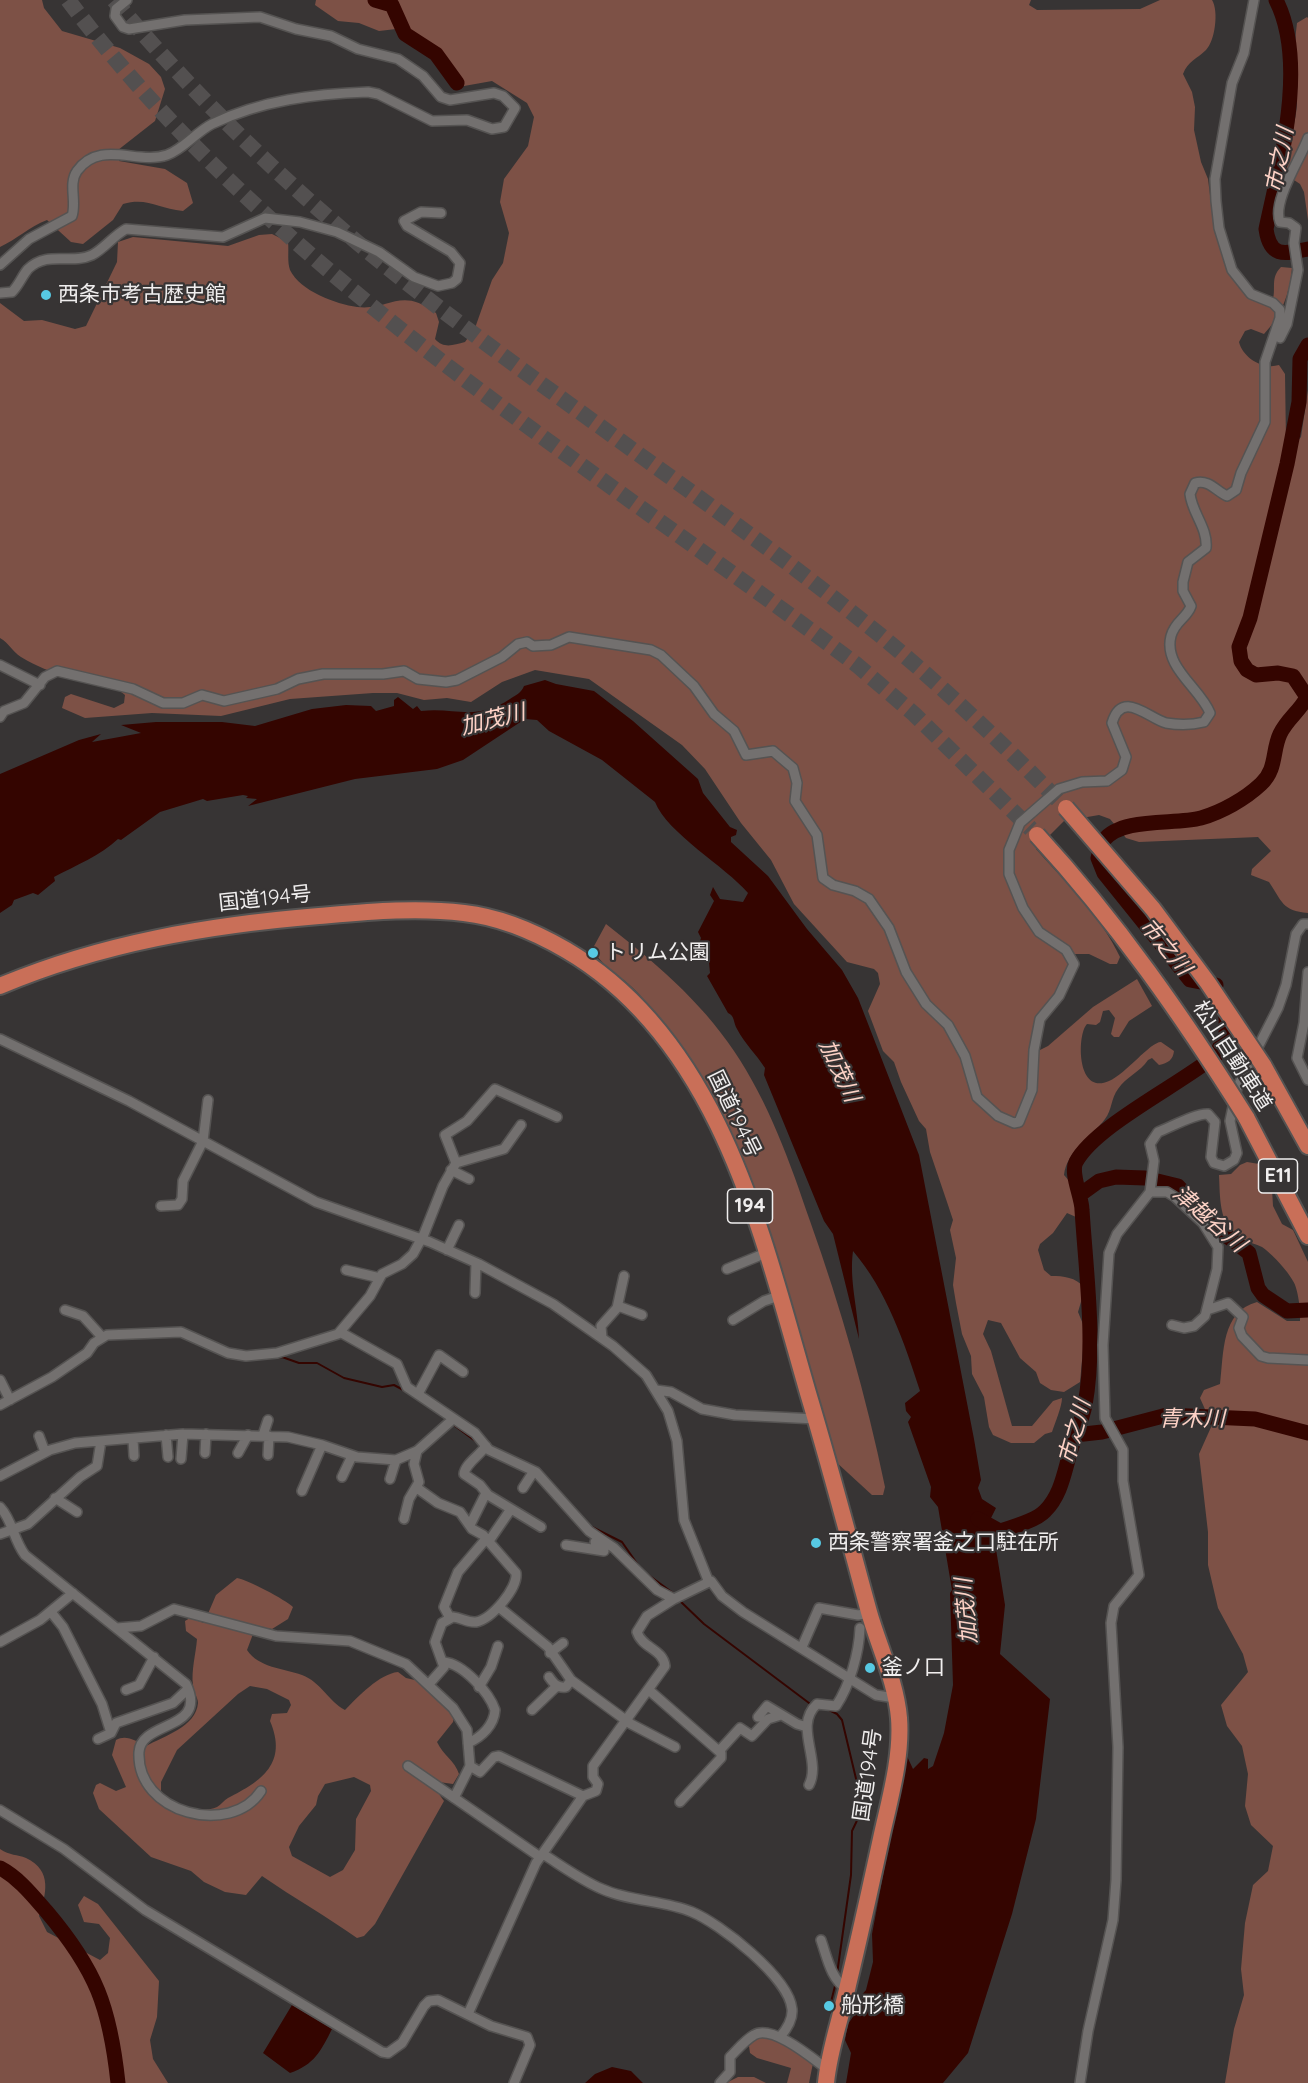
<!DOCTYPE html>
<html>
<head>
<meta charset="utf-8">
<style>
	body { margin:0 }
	canvas { display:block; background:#373434 }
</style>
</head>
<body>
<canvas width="1308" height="2083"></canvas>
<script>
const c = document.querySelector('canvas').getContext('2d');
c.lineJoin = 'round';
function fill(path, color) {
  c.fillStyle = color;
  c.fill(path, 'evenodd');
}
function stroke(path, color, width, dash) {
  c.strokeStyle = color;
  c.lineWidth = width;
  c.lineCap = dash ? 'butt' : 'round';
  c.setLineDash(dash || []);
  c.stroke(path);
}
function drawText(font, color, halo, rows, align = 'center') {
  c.font = font + ' Quicksand,"Noto Sans JP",sans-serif';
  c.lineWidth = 4.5;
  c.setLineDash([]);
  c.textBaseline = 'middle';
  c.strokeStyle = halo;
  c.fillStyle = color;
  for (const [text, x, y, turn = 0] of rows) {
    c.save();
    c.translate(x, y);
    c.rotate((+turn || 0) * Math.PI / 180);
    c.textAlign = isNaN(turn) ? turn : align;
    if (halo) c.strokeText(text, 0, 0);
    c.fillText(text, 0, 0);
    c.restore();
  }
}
const green = new Path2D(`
	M0,0H42L44,8L62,31L120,48L149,64L161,77L165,89L155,121L118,150L119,161L165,169L187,183L193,203L183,211C158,209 148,197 123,204L113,220L83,244L71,242L47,220C29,227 17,239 0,247Z
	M316,0H1031L1029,5L1037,10L1140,9L1160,0H1212C1219,11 1215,41 1206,50C1197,59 1188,61 1183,74L1192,92L1195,107L1194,130L1201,162L1208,179L1214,228L1223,255L1230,271L1270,305C1279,292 1268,280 1281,267L1292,268C1290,294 1281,316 1264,334L1251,329L1245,331L1239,342C1243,358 1263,370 1279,365L1285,374L1286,443L1295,444L1301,437L1308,390V913C1282,911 1282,901 1269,882L1251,875L1252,869L1271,851L1258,837L1139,842L1126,838L1110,819L1099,815L1064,821L1036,849C1065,882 1101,916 1120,957L1117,964H1110L1089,954H1074L1070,956C1071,977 1056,991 1046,1007C1038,1018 1036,1036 1032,1048L1038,1051L1048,1046L1093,1007L1137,979L1152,1006L1129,1021L1119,1037H1114L1111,1034L1115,1018L1109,1010L1103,1011L1100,1022L1096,1025L1087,1024C1077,1034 1076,1096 1109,1081C1126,1074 1150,1042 1161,1042L1174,1051C1173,1060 1168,1063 1159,1065L1152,1058L1148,1060C1140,1072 1126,1077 1118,1089C1111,1098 1112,1110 1105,1119C1091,1138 1067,1150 1064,1175C1076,1188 1079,1198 1080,1216L1076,1217L1067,1213L1053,1233L1040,1244L1038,1250L1044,1270L1051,1276C1064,1276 1075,1277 1085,1288L1078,1312L1085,1329L1080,1382L1064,1392L1051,1390L1040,1383L1036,1372L1020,1358L1001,1323L988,1320L983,1334L991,1351L1012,1426H1032L1053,1401L1062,1398C1062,1406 1055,1423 1052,1432L1045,1434L1034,1443H1011L993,1435L989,1427L984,1397L972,1374L971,1356L962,1334L956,1303L953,1285L956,1258L950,1230L953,1220L947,1202L930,1152L926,1129L919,1121L901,1082L894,1062L883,1051L868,1011L880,984L878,973L874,969L847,962L794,904L771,860L741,823L705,769L682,745L589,679L535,670L502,682L471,702L447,698L424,700L397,693H373L290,699L221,716L152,713L85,718L62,708L65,697L71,694L114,708L124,703L125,695L120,691C87,682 50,675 21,657C12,651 9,643 0,638V303L24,321L42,320L75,329L86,326L117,262L118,242L133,237L228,246L259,235L272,234L288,242C289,251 287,262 290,270C300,291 336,304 357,307C390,311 400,286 436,313L439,322L435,339C444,349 453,345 465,342L475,328L492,280L503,263L509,233L500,202L504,179L528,146L534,117L527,103L492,81L464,86L451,76L442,51L430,44L396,29L379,31L359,23L338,21L315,5Z
	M1307,17L1308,18V220L1304,192L1300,184L1288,176C1284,153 1296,127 1297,103C1298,77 1293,49 1297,23Z
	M606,924C653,961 700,1000 734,1051C769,1103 790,1162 810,1221C841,1308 866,1396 885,1487L883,1495H872L835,1461L734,1142C711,1086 676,1033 634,989C620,975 600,966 593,948Z
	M1247,1162L1259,1164L1272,1189L1273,1206L1282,1224L1293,1230L1308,1262V2083H1225L1234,2029L1244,1995L1241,1969L1245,1923L1253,1885L1268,1871L1273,1846L1251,1825L1245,1806L1248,1774L1242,1746L1227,1726L1221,1705L1248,1672L1243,1654L1218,1608L1208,1565V1532L1199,1454L1212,1425L1200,1398L1204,1390L1220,1384C1224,1352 1221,1312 1257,1302L1287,1321H1300C1301,1312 1298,1288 1293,1281C1288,1271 1271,1253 1262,1247C1250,1241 1238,1242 1230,1230C1219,1214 1220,1193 1219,1175L1231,1174L1240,1165Z
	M237,1578C246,1579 286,1600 293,1607L288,1619L272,1629L256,1626L247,1650C259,1668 283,1668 302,1675C321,1682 328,1701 345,1710C358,1697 379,1674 398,1672L406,1678L419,1681L454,1717L453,1722L437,1742C443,1755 455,1761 459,1774L453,1784L439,1782L436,1790L444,1801L375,1924L364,1936L357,1938C326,1916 294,1898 262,1876L246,1895L225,1892L204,1882L191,1871L151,1857L99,1809L93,1793L96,1785L100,1783L116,1791L126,1787L112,1755L116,1740C126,1734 136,1741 146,1746C164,1736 196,1727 198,1703C198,1697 193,1692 193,1685C191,1671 196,1653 197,1639L186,1631L185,1621L190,1618L204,1623L216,1595ZM250,1686L267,1689L289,1700L291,1705L287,1713L272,1714L270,1721C288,1763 262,1781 228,1798C224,1800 221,1805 217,1807C200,1815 174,1804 161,1793V1782L177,1750L238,1694ZM354,1777L370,1785L371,1791L356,1819L355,1850L343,1870L330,1877L292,1856L289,1847L299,1826L316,1805L318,1796L325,1784Z
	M0,1849C10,1856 17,1854 26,1858C53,1871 46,1894 39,1916L47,1932L100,1960L108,1953L110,1938L99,1924L84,1922L78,1905L84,1896L98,1904L159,1981L157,2017L150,2040L153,2059L168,2083H0Z
	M764,2036L774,2039L813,2063L809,2083H787L791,2068L757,2058L750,2053L749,2046L754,2039Z
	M738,2077H754L766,2083H726Z`);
const water = new Path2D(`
	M545,680L556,684L594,691L633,721L698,779L703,793L730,827L737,830L736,835L731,837V842L768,876L807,929L842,970L858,998L919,1155L974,1439L981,1480L978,1488L982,1499L996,1508L991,1518L1005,1605L1000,1654L1050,1699L1036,1819L1012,1914L968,2053L943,2083H846L851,2053L845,2040L848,2024L859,2008V1998L866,1990L873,1962L872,1934L906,1754L913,1769L924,1758L928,1759V1769L933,1766L944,1733L953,1685L950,1593L952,1590L938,1507L930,1497L931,1487L908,1422L911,1417L906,1411L905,1403L920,1391C904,1342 887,1291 853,1251C849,1281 858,1308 859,1339L833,1234L824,1221L764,1075L765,1068C756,1054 745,1044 737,1029C733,1022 735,1016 728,1013L707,976L710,973L709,962L699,944L701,938L698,932L714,901L710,895L713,887L720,899L743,902L748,893C726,867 667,833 655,802L602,760L549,731L537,720L525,719L463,760L437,769L355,779L248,806L257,799L246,798L248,796L243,795L207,801L203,799L160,812L121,840L118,839C101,855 75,866 54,877L55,881L38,895L33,893L14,900L12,905L0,913V774L79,740L101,734L92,742L141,733L121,725L156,722H222L255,726L312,709L346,705L371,706L376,711L394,706V700L398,697L413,709L417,706L421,711C457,707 474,722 510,699C516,695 521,693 524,686Z
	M292,2005L332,2029C321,2051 314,2065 290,2073L263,2053Z
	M612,2067L631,2071L643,2083H585L595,2074Z`);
const stream = new Path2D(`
	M86,1359L94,1350
	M259,1359L282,1357L299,1363H317L344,1378L382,1387L394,1385L407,1392
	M14,1402L51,1382
	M451,1423L478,1443
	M558,1502L570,1516
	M588,1525L622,1542L638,1565
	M647,1574L673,1593
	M679,1600L704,1624L813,1706
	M827,1709L837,1714L842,1720L863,1808L852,1831L851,1875L837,1974
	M834,2016L829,2010L836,1982`);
const river = new Path2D(`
	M375,0L392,5L405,34L436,54L457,83
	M1276,0C1308,63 1280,163 1266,229C1270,258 1284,254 1308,249
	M1216,985L1190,980L1104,873L1098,858C1100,852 1101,845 1104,840C1122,817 1175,825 1201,818C1222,812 1245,799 1261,784C1277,769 1272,751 1280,734C1287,719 1300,711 1307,697L1293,676L1278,673L1256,675L1247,670L1241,661L1239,647L1250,618L1287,464L1299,402L1300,359L1308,345
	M1081,1194L1099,1181L1116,1177L1145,1178L1178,1186L1219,1230L1249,1253L1258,1288L1263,1295L1287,1311L1308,1310
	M1075,1435L1102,1432L1167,1415L1255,1419L1308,1433
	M978,1519L1000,1531C1013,1527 1037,1520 1045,1511C1061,1495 1064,1473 1070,1453C1074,1437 1082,1421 1085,1405C1096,1345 1086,1272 1082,1210C1082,1197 1070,1173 1076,1162C1095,1126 1181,1084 1216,1055L1226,1034V1008
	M0,1868C19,1878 33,1896 47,1912C96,1970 110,2007 118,2083`);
const highwayTunnel = new Path2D(`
	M68,0C278,278 583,458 857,665L914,714L1031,829
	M114,0C203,106 310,208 420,293C570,410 732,515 880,635C943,687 1001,742 1058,800`);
const street = new Path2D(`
	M0,265L29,239L72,216C77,202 68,184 77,171C100,139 137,165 167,155C184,149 196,132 212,124C262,100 314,94 368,92L378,94L432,121L467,120L492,129L504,127L515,108L503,96L494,93L450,100L441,97L423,76L398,59L358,49L331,36L296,29L260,17L185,20L129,29L123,27L115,16L116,9L127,0
	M0,293L12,292C19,285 22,276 28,269C48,250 71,265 92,255C104,249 113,236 126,229L223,237L265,218L300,222L337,232L379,252L414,277L438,286L452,283L457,279L460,263L451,252L407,226L404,221L421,212L441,213
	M1280,338L1287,324L1298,270L1294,243L1296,228L1289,223L1280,222C1272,201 1300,160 1308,138
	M0,665L40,685
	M0,717L4,711L24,703L45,677L57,671L133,689L163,703H183L202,695L224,701L277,689L298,679L323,674H383L404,671L418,679L446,682L457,680L502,657L518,644L527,642L533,646L551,645L569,637L651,650L661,655L694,686L714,714L734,731L746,755L773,751L793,768L797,783L795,801L817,835L823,878L833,885L855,891L869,899L889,928L906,972L926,1004L948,1025L965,1056L977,1097L998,1116L1014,1123L1019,1122L1032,1090L1034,1050L1040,1019L1059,996L1074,964L1066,950L1039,932L1023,908L1009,874V850L1020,823L1059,789L1082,782L1107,781L1122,770L1126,757L1112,723C1122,689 1148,718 1166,723C1178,725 1192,725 1204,722L1210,713C1200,688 1163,667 1171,636C1175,621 1187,618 1191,606L1183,591V582L1188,562L1206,548C1208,528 1192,513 1190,494L1195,483C1209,479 1216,491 1227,496L1236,490L1241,473L1265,422V362L1280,318V310L1273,303L1251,294L1232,270L1219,228L1216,201L1215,179L1232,83L1244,53L1254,0
	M1308,972L1304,1023L1297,1058L1308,1080
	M0,1039L129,1101L316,1202L430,1242L479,1264L553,1304L613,1346L646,1375L668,1411L677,1441L684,1520L708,1580
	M456,1163L504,1149L521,1125
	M451,1170L469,1179
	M1150,1192H1167L1175,1197L1203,1223L1218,1247L1217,1269L1205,1316L1194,1326L1184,1328L1172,1325
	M161,1206L178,1205L182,1199L183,1181L203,1141L208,1100
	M447,1250L459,1225
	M727,1269L766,1253
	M346,1270L380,1278
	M475,1293L476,1263
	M618,1306L642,1315
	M65,1310L83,1316L102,1337
	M1207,1310L1228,1303L1243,1317L1239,1328L1242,1336L1261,1356L1268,1358L1308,1360
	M733,1320L764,1301L779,1296
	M340,1332L397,1364L407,1387L475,1433L489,1450L536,1472L589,1531L614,1548L657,1590L674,1599L711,1581L722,1596L743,1612L876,1695L895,1698
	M602,1338L601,1326L617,1308L624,1276
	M0,1380L10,1400
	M656,1390L671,1392L702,1409L735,1415L816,1419
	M418,1394L439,1355L463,1372
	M0,1405L52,1377L87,1353L94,1343L107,1335L181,1332L228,1353L246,1356L277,1353L338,1334L370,1296L382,1274L402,1264L413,1254L424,1234L443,1186L456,1163L445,1135L467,1121L495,1089L557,1117
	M166,1435L168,1457
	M263,1435L268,1420
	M39,1436L45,1452
	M133,1439L134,1456
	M486,1446C480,1455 465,1464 464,1474L480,1485L488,1495L541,1527
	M205,1453L206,1434
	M238,1453L248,1435
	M268,1455L269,1436
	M181,1459L183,1434
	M0,1476L50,1450L75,1443L183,1434L288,1437L322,1445L357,1457L396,1460L417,1451L452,1420
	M342,1477L352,1456
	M390,1479L396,1460
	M417,1488L438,1503L460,1512L472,1529L483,1535L516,1573C518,1588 492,1619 476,1622C468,1623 462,1618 453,1617L442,1623L435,1642L444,1667L429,1684
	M523,1488L534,1471
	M302,1491L322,1445
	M55,1498L77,1512
	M0,1507C13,1521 13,1539 25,1555L186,1684C209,1731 141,1720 139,1752C136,1814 231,1837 261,1791
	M404,1519L409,1499L419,1482L414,1464L417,1451
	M470,1525L486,1493
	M0,1534L28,1524L80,1477L97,1466L101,1441
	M489,1541L511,1509
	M566,1545L604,1551L595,1542
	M500,1608L548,1647L571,1680L631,1724L675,1747
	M51,1612L63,1627L102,1704L111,1733
	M450,1618L444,1607L458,1572L486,1539
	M117,1628L141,1626L174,1609L276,1636L350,1641L406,1664L453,1708L467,1730L470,1766L454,1798
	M0,1642L40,1620L73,1593
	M802,1647L819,1608L858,1615L870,1613
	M550,1653L563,1643
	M444,1662C463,1664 489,1692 495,1710C494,1725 482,1737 468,1743
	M549,1677C554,1684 557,1688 566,1687L571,1680
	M479,1687L491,1667L498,1646
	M126,1690L139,1685L154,1657
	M650,1691L721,1753V1758L680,1802
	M532,1710L557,1686
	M758,1717L767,1706L797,1724L807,1727
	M98,1739L111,1733L116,1723L173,1703L188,1689
	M720,1750L740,1728L752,1736L768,1719L781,1715
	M408,1766L540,1857
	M470,1766L480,1772L494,1757L499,1756L583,1796
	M809,1785C822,1760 793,1726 817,1704L836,1706C850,1685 859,1653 860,1628
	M0,1810L64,1849L145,1910L382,2052L388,2053L402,2043L424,2006L429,2001L438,2000L491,2026L527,2037L530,2045L514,2083
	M543,1854C562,1866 581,1880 602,1889C631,1902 664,1900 692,1912C719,1923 789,1977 792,2009C793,2019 786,2030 780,2037
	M821,1940C827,1957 831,1980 847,1989
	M468,2014L536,1863L583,1796L596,1791L598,1784L593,1777V1766L665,1666C663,1649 642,1648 637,1632L647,1616L674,1599
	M720,2083L730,2072V2057C737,2050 745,2040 754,2035C772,2024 812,2058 827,2069
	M1080,2083L1088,2031L1113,1920L1116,1880L1118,1747L1111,1623L1114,1606L1139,1575L1123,1481V1450L1105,1418L1103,1345L1109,1253L1117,1234L1150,1192L1154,1161L1150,1144L1158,1132C1171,1127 1196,1113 1208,1114L1215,1122L1211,1157L1214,1163L1224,1166L1234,1160L1237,1153L1230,1121L1237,1088L1278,1008L1286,985L1296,934L1303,924H1308`);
const highway = new Path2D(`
	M0,986C102,943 209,925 319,916C366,912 416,907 464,913C500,917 535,932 566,950C720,1040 762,1234 808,1393C830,1466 849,1539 869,1612C879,1647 896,1682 899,1718C902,1756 890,1798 882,1834C871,1885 860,1935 848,1985C841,2018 829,2050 826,2083
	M1263,1065L1308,1146
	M1246,1117L1308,1236`);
const highwayBridge = new Path2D(`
	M1066,808L1153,909L1208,983L1263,1065
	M1037,835C1117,922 1183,1017 1246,1117`);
const markers = [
	[46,295,6,"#57c9e3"],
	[593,953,6,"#57c9e3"],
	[816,1543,6,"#57c9e3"],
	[870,1668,6,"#57c9e3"],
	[829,2006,6,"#57c9e3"]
];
const shields = [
	[1278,1176,39],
	[750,1206,45]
];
const shieldNames = [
	["E11",1278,1176],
	["194",750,1206]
];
const poiNames = [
	["西条市考古歴史館",58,295],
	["トリム公園",605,953],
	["西条警察署釜之口駐在所",828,1543],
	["釜ノ口",882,1668],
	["船形橋",841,2006]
];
const streetNames = [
	["国道194号",265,899,-6],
	["松山自動車道",1232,1056,57],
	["国道194号",734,1114,64],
	["国道194号",868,1775,-82]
];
const waterNames = [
	["市之川",1280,160,-79],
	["加茂川",493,720,-14],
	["市之川",1165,947,50],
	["加茂川",839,1071,65],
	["津越谷川",1209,1219,41],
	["青木川",1192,1419],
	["市之川",1075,1432,-75],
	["加茂川",967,1611,-95]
];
fill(green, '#7d5146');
fill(water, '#340500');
stroke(stream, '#340500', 2);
stroke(river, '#340500', 15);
stroke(highwayTunnel, '#535050', 16, [16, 8]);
stroke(street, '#555352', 12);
stroke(highway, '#555352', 20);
stroke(street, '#73706f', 9);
stroke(highway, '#c96f58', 16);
stroke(highwayBridge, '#555352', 20, []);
stroke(highwayBridge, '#c96f58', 16);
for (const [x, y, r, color] of markers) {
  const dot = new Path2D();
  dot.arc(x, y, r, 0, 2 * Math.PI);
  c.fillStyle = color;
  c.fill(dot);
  stroke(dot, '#373434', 2);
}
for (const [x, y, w] of shields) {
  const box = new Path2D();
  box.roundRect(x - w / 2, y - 17, w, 34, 4.5);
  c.fillStyle = '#373434';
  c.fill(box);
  stroke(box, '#f0eeee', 1.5);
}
drawText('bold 20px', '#f0eeee', null, shieldNames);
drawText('21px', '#f0eeee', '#373434', poiNames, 'left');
drawText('21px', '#f0eeee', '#373434', streetNames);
drawText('italic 22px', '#fdd2c6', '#373434', waterNames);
</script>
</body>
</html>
